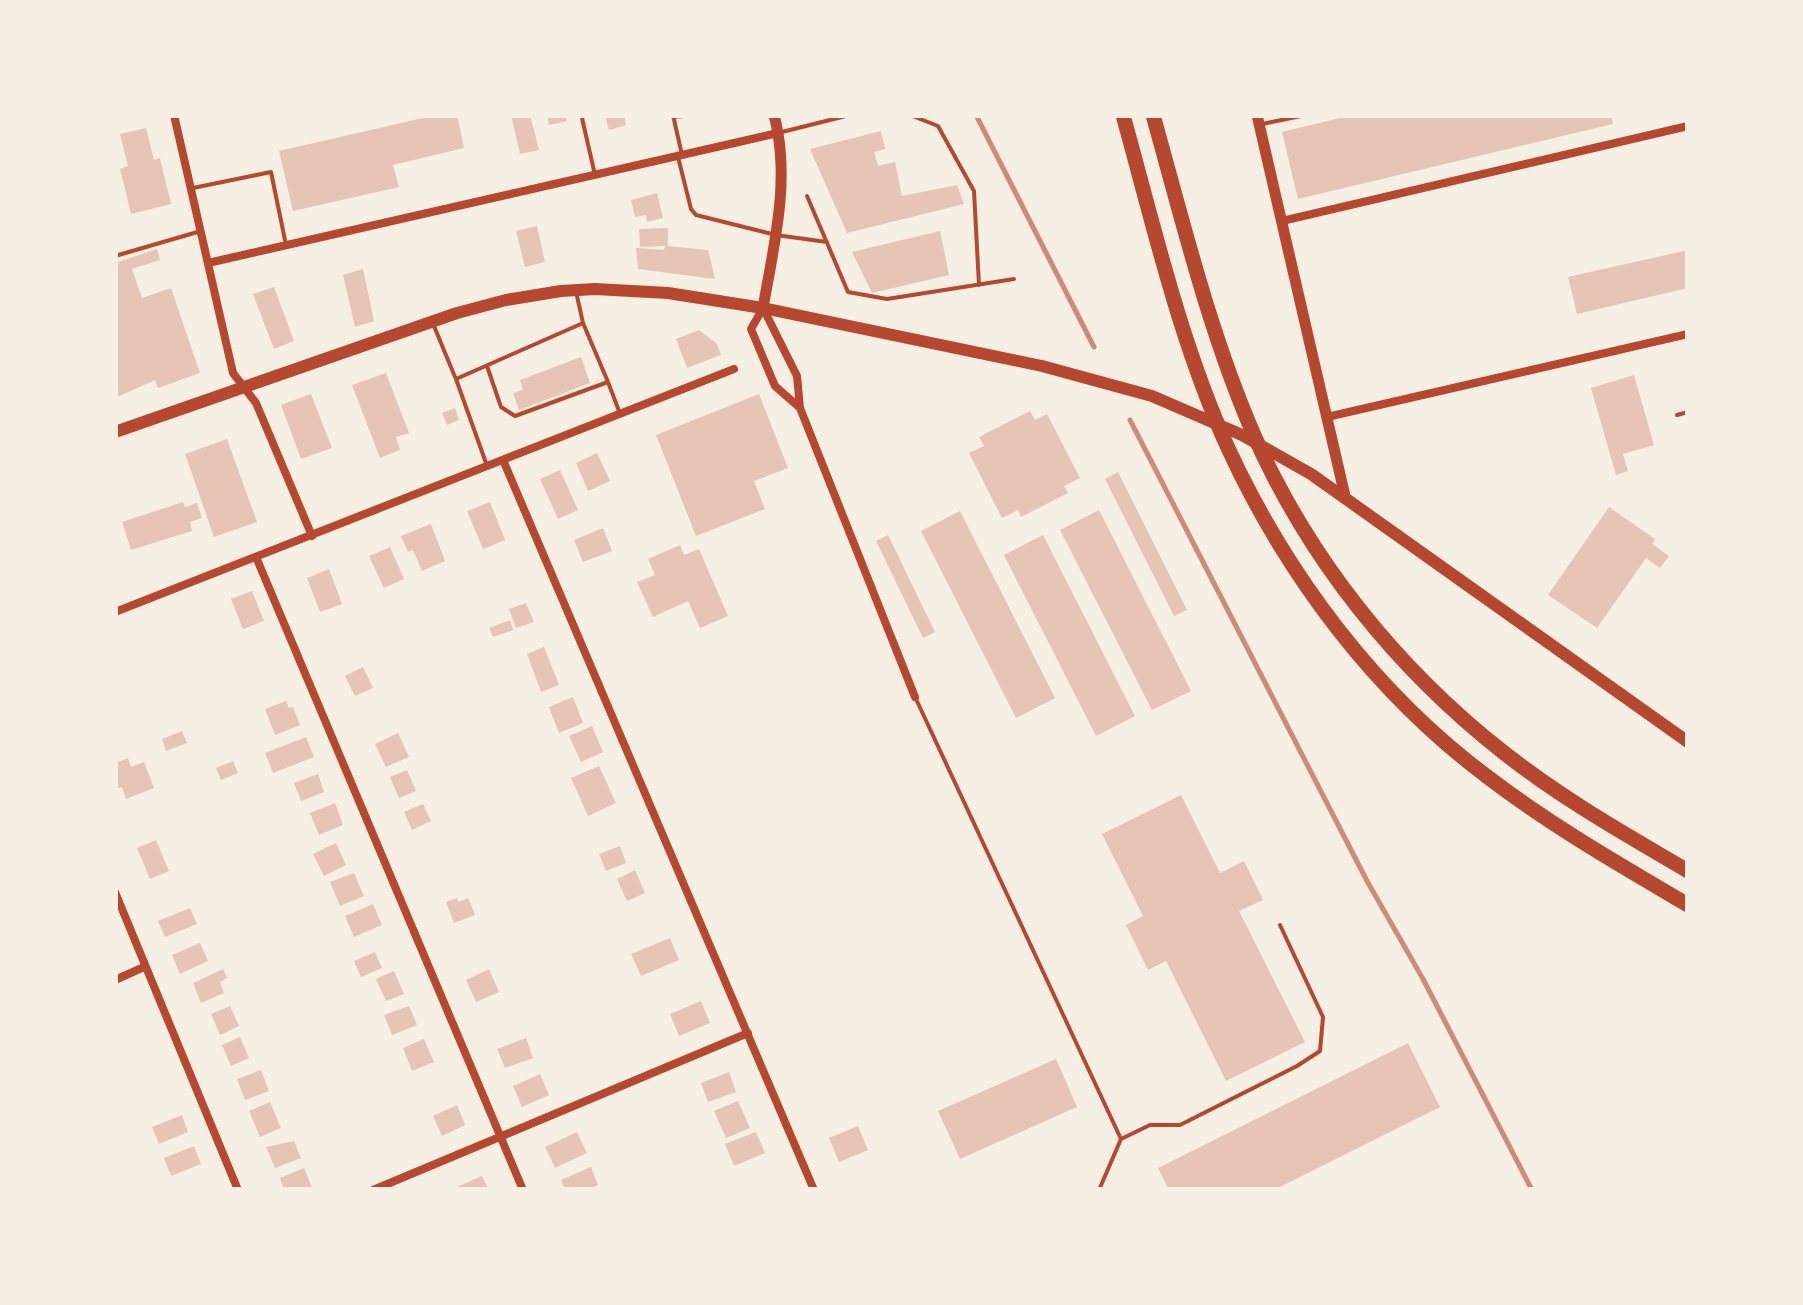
<!DOCTYPE html>
<html>
<head>
<meta charset="utf-8">
<style>
	body { margin:0 }
	#map { position:relative; width:1803px; height:1305px; overflow:hidden; background:#f6efe4; font-family:"Noto Serif",serif }
	canvas { display:block }
	.frame { position:absolute; inset:0; border:118px solid #f6efe4; pointer-events:none }
</style>
</head>
<body>
<div id="map">
<canvas width="1803" height="1305"></canvas>
<div class="frame"></div>
</div>
<script>
const c = document.querySelector('canvas').getContext('2d');
c.lineJoin = 'round';
function fill(path, color) {
  c.fillStyle = color;
  c.fill(path, 'evenodd');
}
function stroke(path, color, width, dash) {
  c.strokeStyle = color;
  c.lineWidth = width;
  c.lineCap = dash ? 'butt' : 'round';
  c.setLineDash(dash || []);
  c.stroke(path);
}
const building = new Path2D(`
	M436,115H457L464,148L393,165L399,187L293,211L279,151Z
	M511,115H530L539,150L520,154Z
	M547,115H565L567,121L549,125Z
	M605,115H624L626,125L609,130Z
	M1352,115H1611L1613,124L1298,199L1282,132Z
	M146,128L154,160L160,158L171,204L131,214L120,169L128,166L120,134Z
	M881,131L885,149L874,152L878,166L895,162L902,196L957,185L964,204L847,233L810,149Z
	M657,193L663,218L647,222L646,215L635,217L631,200Z
	M537,226L545,262L525,267L516,231Z
	M668,228V246L708,250L715,279L638,269L636,248L664,250L665,246L640,247L639,229Z
	M940,231L949,275L872,293L852,252Z
	M157,249L160,260L132,269L142,298L171,288L200,373L158,388L155,380L115,398V263Z
	M1688,250V288L1577,314L1568,277Z
	M363,269L374,321L355,327L343,275Z
	M274,287L294,341L274,349L253,294Z
	M699,330L717,344L721,355L687,368L676,339Z
	M581,357L590,383L519,410L513,393L523,390L520,380Z
	M386,373L409,433L396,437L400,450L380,458L352,385Z
	M1634,375L1654,445L1623,454L1628,471L1616,475L1591,388Z
	M311,394L332,448L301,459L281,405Z
	M759,394L788,468L754,481L765,509L696,536L656,435Z
	M455,408L459,420L447,425L442,413Z
	M1030,411L1035,420L1047,414L1080,478L1064,486L1068,493L1021,517L1018,510L1002,518L969,453L984,446L979,437Z
	M227,439L257,522L214,537L185,454Z
	M597,453L610,481L588,491L576,463Z
	M560,470L578,510L558,519L540,479Z
	M1118,472L1187,610L1174,616L1105,479Z
	M183,502L185,507L197,503L202,518L190,522L192,531L131,550L122,522Z
	M490,502L505,540L483,549L467,511Z
	M1609,507L1655,539L1652,544L1669,556L1660,568L1646,558L1597,628L1548,595Z
	M1099,510L1191,691L1152,710L1060,530Z
	M960,511L1055,698L1016,718L921,531Z
	M431,524L445,561L422,571L413,550L408,552L401,536Z
	M603,528L612,551L583,562L574,540Z
	M888,535L935,632L923,638L876,541Z
	M1043,535L1135,716L1096,736L1004,555Z
	M680,545L684,555L699,549L728,616L700,628L688,601L653,617L637,582L655,575L648,559Z
	M390,547L404,579L384,588L369,556Z
	M329,569L342,604L320,612L307,578Z
	M252,591L264,621L243,629L231,599Z
	M526,603L534,622L516,628L509,609Z
	M510,620L513,630L493,637L489,628Z
	M544,647L559,685L541,692L527,654Z
	M363,667L373,688L355,696L345,676Z
	M573,697L583,723L559,733L549,707Z
	M286,701L289,708L293,707L300,725L275,735L265,709Z
	M592,726L603,752L581,762L569,736Z
	M182,731L187,743L166,751L162,739Z
	M398,733L409,757L386,767L375,744Z
	M306,737L314,757L273,773L265,753Z
	M128,758L131,767L144,762L154,788L126,799L122,787L116,789L115,786V763Z
	M233,761L238,773L221,780L216,768Z
	M599,766L616,803L588,816L571,778Z
	M407,770L416,791L399,798L390,777Z
	M318,774L324,792L301,801L294,783Z
	M1181,795L1220,873L1244,861L1263,900L1239,911L1305,1042L1226,1081L1166,961L1148,970L1126,925L1143,916L1102,834Z
	M335,803L343,825L319,835L310,813Z
	M423,804L431,821L412,830L404,812Z
	M156,840L169,871L150,879L137,848Z
	M336,843L346,865L324,876L313,854Z
	M620,846L626,863L606,871L599,854Z
	M635,870L645,893L627,901L617,879Z
	M354,873L364,896L340,906L330,882Z
	M457,898L459,902L468,898L475,915L454,923L446,902Z
	M373,904L382,925L354,937L345,916Z
	M190,908L197,924L165,937L158,921Z
	M670,938L679,960L641,976L631,954Z
	M200,943L208,961L180,974L172,955Z
	M375,952L382,968L361,977L354,961Z
	M223,969L227,978L220,982L224,993L201,1003L193,983Z
	M489,969L499,992L476,1002L466,980Z
	M394,971L404,994L386,1001L376,979Z
	M701,1001L710,1023L679,1036L670,1014Z
	M230,1006L239,1026L220,1035L211,1014Z
	M409,1006L417,1025L392,1035L384,1015Z
	M240,1037L249,1058L231,1066L222,1045Z
	M526,1038L533,1058L505,1068L497,1049Z
	M424,1039L434,1062L412,1071L403,1048Z
	M1408,1043L1440,1107L1274,1190H1169L1158,1168Z
	M1056,1059L1077,1107L960,1159L938,1111Z
	M261,1070L269,1091L245,1100L237,1079Z
	M729,1072L736,1092L708,1102L701,1083Z
	M540,1074L549,1095L522,1107L513,1086Z
	M738,1101L750,1128L726,1138L714,1111Z
	M270,1102L281,1128L260,1137L249,1111Z
	M457,1105L465,1125L442,1136L433,1116Z
	M182,1115L188,1132L159,1144L152,1127Z
	M858,1126L868,1150L839,1162L829,1138Z
	M577,1132L587,1153L555,1168L545,1147Z
	M756,1132L765,1153L734,1166L725,1144Z
	M294,1141L301,1158L275,1168L266,1147Z
	M194,1146L201,1164L171,1176L164,1158Z
	M591,1167L598,1185L586,1190H565L561,1180Z
	M304,1168L312,1187L284,1190L280,1178Z
	M482,1176L489,1190H450Z`);
const service = new Path2D(`
	M585,115L582,118L595,175
	M673,115L682,155
	M910,115L938,126L974,191L979,285
	M673,117L695,115
	M1262,124L1306,115
	M778,133L850,115
	M678,157L691,209L696,215L776,235L827,242
	M193,188L271,172L286,245
	M807,196L848,292L887,299L1014,279
	M115,256L201,231
	M583,323L608,382
	M434,326L455,377
	M487,366L501,407L515,416L608,382L619,411
	M1677,415L1688,412
	M486,463L456,379L583,323L577,296
	M916,699L1121,1139
	M1099,1190L1121,1139L1150,1125H1180L1297,1066L1320,1051L1323,1017L1280,925`);
const minor = new Path2D(`
	M174,115L233,373L256,403L312,536
	M1282,221L1688,126
	M208,263L778,133
	M800,408L775,386L751,329L763,308L797,376L800,408L915,697
	M1327,417L1688,334
	M503,460L814,1190
	M256,557L523,1190
	M115,612L734,369
	M115,892L238,1190
	M115,980L144,967
	M373,1190L748,1033`);
const secondary = new Path2D(`
	M1257,115L1345,496
	M763,308C774,244 791,179 774,115`);
const primary = new Path2D(`
	M115,432L457,313L506,300L561,291L595,289L668,293L763,308L1042,366L1152,396L1242,435L1311,474L1688,742`);
const motorway = new Path2D(`
	M1123,115C1154,227 1180,342 1228,448C1287,576 1376,694 1489,778C1552,826 1620,865 1688,905
	M1153,115C1183,222 1209,331 1253,433C1308,558 1396,668 1503,752C1561,798 1625,834 1688,871`);
const rail = new Path2D(`
	M976,115L1094,347
	M1130,420L1367,881L1423,979L1532,1190`);
fill(building, '#e6c5b7');
stroke(service, '#b5482f', 4);
stroke(minor, '#b5482f', 8);
stroke(secondary, '#b5482f', 11);
stroke(primary, '#b5482f', 12);
stroke(motorway, '#b5482f', 15);
stroke(rail, '#cf8b77', 5);
</script>
</body>
</html>
